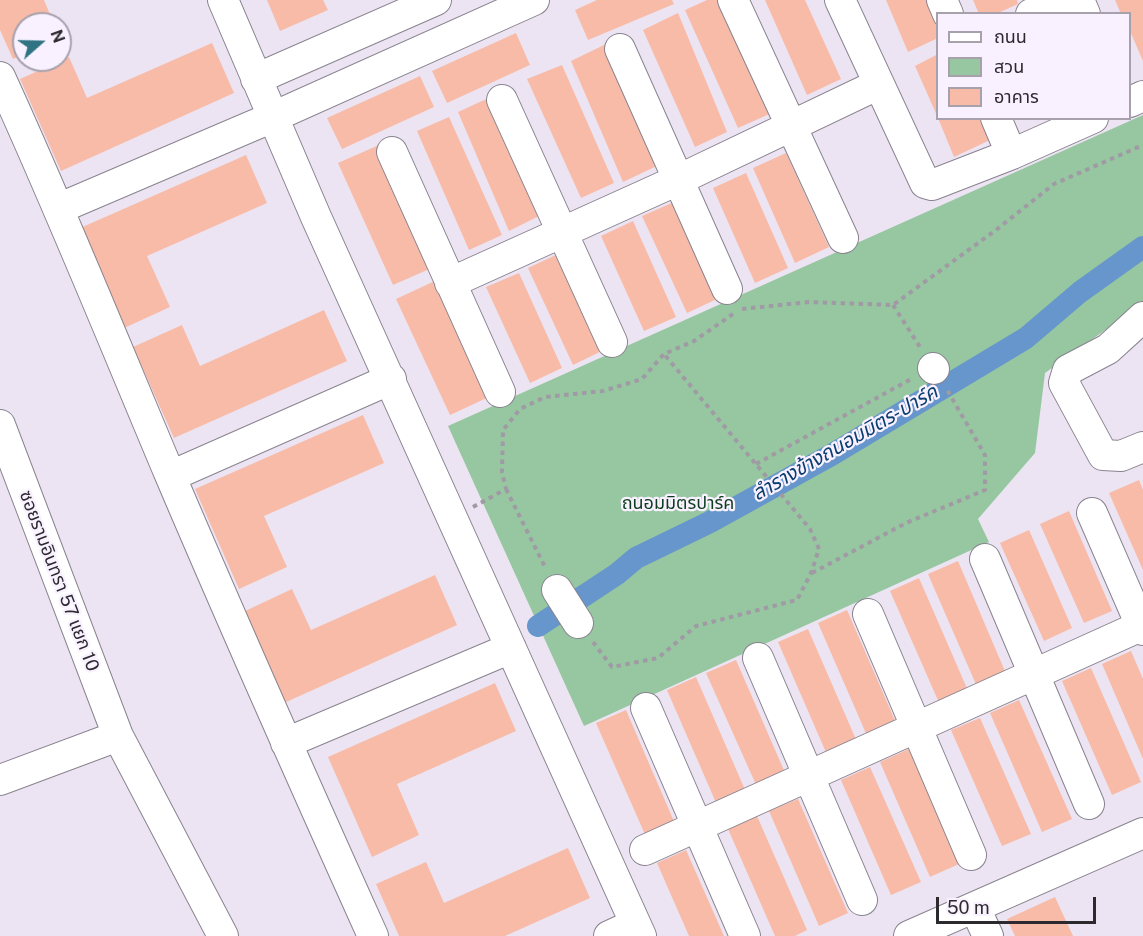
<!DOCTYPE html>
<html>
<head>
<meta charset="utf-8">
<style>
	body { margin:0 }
	#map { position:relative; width:1143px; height:936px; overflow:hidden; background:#ece4f2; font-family:"Public Sans","Noto Sans Thai",sans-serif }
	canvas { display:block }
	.legend { position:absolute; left:936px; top:12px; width:195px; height:108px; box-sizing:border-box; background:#f9f1ff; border:2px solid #a7a1ac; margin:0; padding:8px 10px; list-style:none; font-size:18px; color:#2d2a2f }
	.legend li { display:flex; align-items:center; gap:12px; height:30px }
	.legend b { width:30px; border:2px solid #a7a1ac }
	.north { position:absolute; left:12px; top:12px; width:60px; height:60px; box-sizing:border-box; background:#f9f1ff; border:2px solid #a7a1ac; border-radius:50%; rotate:70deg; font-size:16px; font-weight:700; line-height:24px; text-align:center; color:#2d2a2f }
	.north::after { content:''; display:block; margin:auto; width:21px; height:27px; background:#307483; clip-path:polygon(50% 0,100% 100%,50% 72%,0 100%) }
	.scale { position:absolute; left:936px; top:897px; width:160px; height:27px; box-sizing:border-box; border:3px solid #2d2a2f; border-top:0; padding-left:8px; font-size:18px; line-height:21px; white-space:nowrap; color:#2d2a2f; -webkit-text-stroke:4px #f9f1ff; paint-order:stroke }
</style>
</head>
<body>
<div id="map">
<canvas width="1143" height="936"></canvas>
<ul class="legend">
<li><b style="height:8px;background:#fff"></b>ถนน</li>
<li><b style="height:16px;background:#96c7a1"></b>สวน</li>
<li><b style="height:16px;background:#f8bba8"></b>อาคาร</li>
</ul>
<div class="north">N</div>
<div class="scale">50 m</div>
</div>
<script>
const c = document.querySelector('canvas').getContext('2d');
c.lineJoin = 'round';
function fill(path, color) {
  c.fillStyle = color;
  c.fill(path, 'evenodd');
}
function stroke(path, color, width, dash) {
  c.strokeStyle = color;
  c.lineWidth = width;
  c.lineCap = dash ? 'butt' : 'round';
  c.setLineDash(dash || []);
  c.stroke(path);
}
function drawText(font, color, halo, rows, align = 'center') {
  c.font = font + ' "Public Sans","Noto Sans Thai",sans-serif';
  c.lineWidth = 4.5;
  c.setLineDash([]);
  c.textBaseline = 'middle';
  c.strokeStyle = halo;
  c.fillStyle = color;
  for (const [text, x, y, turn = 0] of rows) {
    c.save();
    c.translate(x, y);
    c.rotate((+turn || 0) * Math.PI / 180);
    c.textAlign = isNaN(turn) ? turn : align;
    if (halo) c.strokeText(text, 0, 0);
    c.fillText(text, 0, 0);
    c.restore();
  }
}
const green = new Path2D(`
	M1143,115V303L1045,373L1035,453L978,519L989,542L584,726L448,426Z`);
const canal = new Path2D(`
	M538,626L617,574L636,558L710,522L833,454L1026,338L1080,292L1143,247`);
const building = new Path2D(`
	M0,0H44L54,24H24V54L13,59L0,30Z
	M267,0H323L328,10L280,31Z
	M597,0H672L674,4L588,40L575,10Z
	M707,0H722L774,112L738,128L685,10Z
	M765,0H805L841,79L807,95Z
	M886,0H927L938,25V38L908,52Z
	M973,0H1017L1018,4L996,14H979Z
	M1115,0H1143V61L1130,31V14H1121Z
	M678,13L727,132L695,147L643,30Z
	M516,33L530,65L447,103L432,71Z
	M212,43L234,93L61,171L20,79L69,57L87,98Z
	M606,44L661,164L623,182L571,61Z
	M938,54V118L915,66Z
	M562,65L614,183L581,198L527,79Z
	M420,76L434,107L342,149L327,118Z
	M493,96L545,213L509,231L458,112Z
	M449,117L502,235L469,250L417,131Z
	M938,118H981L990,140L954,157Z
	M379,145L434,267L393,285L338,163Z
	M786,153L829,247L795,263L753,168Z
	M246,155L267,203L147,256L170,307L122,329L78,229Z
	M746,173L788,268L755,283L713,188Z
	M674,202L719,298L687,313L642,216Z
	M633,221L676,317L644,331L601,236Z
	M560,253L604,350L573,365L528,268Z
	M519,273L562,368L530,383L486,287Z
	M437,280L491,396L450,415L396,299Z
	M324,310L347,361L174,438L133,347L182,325L200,366Z
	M363,415L384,463L264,516L287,567L239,589L195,489Z
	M1139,480L1143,490V570L1109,493Z
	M1069,511L1112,611L1084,623L1040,524Z
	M1029,530L1072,628L1044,641L1000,543Z
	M958,561L1007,676L978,689L928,574Z
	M435,575L457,625L284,703L243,612L292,589L311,630Z
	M919,578L969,693L940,705L890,591Z
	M847,610L897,725L868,738L818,623Z
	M808,629L858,744L828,757L778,642Z
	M1131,651L1143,679V759L1102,664Z
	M736,660L786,775L757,787L706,673Z
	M1091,668L1141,782L1112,795L1062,681Z
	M696,677L746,792L717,805L667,690Z
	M495,683L516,731L397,784L419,835L372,857L328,757Z
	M1019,700L1072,819L1042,832L990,713Z
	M626,710L676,826L647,839L596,723Z
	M980,718L1031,834L1002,846L951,730Z
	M909,749L959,864L930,877L880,762Z
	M870,767L921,882L891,895L841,780Z
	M798,799L848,913L819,926L769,811Z
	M757,816L807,930L795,936H775L728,829Z
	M568,848L590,898L505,936H399L376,884L426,862L444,903Z
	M686,850L724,936H689L657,863Z
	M1055,897L1073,936H1015L1007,919Z`);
const path = new Path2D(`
	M893,305L920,347
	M742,309L809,302L893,305L996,230L1054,184L1143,145
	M756,464L913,378
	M506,489L546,569
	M473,507L506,489L502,472L503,430L520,409L545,397L603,391L642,379L664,354L694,341L733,314
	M812,573L906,523L985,490V455L946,388
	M593,642L612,667L658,658L696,626L797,600L811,573L819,549L810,529L664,354`);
const minor = new Path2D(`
	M223,0L316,217L641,936
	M733,0L843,238
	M840,0L925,183L932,185L1012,154L1093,118
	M942,0L948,14
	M1079,0L1085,14
	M1031,14L1060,0
	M620,49L727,289
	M0,77C60,208 114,342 170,475C236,630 304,783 373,936
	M256,79L436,0
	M502,100L612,342
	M1130,102L1143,96
	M996,118L1007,144
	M392,152L500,392
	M60,208L273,117L534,0
	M450,283L678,180L879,84
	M1143,317L1108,349L1068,370L1064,383L1103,455L1121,456L1143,447
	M933,368L934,369
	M0,425L118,736L223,936
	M171,476L391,379
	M1092,513L1143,630
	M985,559L1089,804
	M557,590L578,623
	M868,614L971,855
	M758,658L862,900
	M646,708L745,936
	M286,743L511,648
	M0,780L118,736
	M645,850L1143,625
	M975,908L988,936
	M609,936L635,924
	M909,936L1143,833`);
const parkNames = [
	["ถนอมมิตรปาร์ค",678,503]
];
const streetNames = [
	["ซอยรามอินทรา 57 แยก 10",59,581,69]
];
const waterNames = [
	["ลำรางข้างถนอมมิตร-ปาร์ค",845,443,-30]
];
fill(green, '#96c7a1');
stroke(canal, '#6696cb', 22);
fill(building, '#f8bba8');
stroke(minor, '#89838f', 32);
stroke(path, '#a09aa4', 4, [4.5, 4.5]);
stroke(minor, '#fff', 30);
drawText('18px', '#0d3d1e', '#f9f1ff', parkNames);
drawText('18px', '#2d2a2f', '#f9f1ff', streetNames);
drawText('italic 20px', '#093e6f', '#f9f1ff', waterNames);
</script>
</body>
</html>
